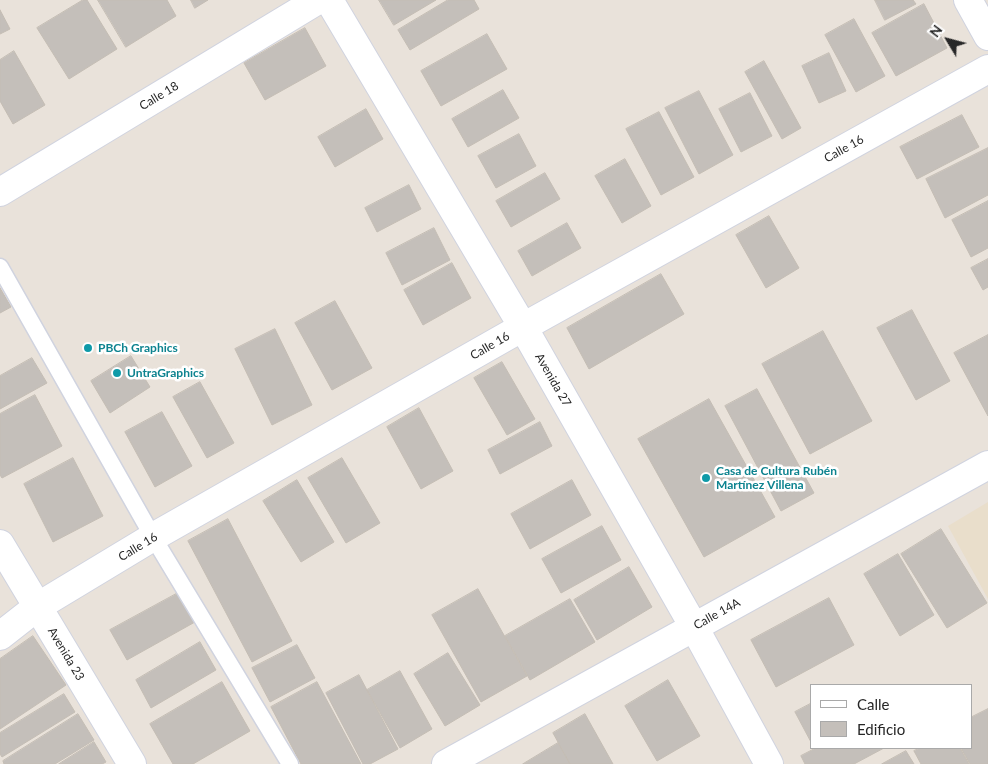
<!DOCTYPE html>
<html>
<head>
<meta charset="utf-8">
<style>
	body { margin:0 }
	#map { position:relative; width:988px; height:764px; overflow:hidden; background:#e9e2da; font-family:Lato,sans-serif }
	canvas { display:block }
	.legend { position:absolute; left:810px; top:684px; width:162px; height:65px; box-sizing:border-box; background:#fff; border:1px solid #a9a9a9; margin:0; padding:6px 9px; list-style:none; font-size:15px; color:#272727 }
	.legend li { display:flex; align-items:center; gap:10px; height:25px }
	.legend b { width:25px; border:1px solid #a9a9a9 }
	.north { position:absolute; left:923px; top:15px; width:50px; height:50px; -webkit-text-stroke:4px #fff; paint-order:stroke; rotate:307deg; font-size:14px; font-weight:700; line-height:20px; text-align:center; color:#272727 }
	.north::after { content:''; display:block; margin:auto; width:18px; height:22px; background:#272727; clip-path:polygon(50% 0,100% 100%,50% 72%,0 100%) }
</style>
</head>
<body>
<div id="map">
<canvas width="988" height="764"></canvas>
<ul class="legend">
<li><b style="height:6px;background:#fff"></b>Calle</li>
<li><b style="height:14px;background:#c4bfba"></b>Edificio</li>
</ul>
<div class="north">N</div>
</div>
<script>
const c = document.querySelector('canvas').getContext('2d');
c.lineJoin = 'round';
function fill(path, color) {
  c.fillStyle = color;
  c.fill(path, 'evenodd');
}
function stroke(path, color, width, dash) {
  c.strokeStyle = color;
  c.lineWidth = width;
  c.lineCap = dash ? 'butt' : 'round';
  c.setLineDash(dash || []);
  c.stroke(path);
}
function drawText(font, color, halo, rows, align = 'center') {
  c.font = font + ' Lato,sans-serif';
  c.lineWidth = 5;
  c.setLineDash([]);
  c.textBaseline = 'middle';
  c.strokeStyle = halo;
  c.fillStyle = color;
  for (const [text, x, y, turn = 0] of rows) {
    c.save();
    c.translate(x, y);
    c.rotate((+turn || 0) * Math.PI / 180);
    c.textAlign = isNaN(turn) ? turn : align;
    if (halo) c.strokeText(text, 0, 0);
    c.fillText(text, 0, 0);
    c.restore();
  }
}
const education = new Path2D(`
	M988,502V599L948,526Z`);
const building = new Path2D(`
	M83,0H87L117,49L69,79L37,28Z
	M98,0H167L176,16L126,47Z
	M191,0H208L195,8Z
	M379,0H436L394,25Z
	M448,0H474L479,9L410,50L398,30Z
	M875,0H913L916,4L885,20Z
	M924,4L947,48L896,76L872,33Z
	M0,10L10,29L0,34Z
	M854,19L885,76L856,92L825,35Z
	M305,28L326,66L265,100L244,63Z
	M487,34L507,69L441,106L421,71Z
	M14,51L45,105L13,124L0,101V60Z
	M829,53L846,91L819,103L802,66Z
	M764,61L801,128L782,139L745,72Z
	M503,90L519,118L468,147L452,119Z
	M699,91L733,155L699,174L665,108Z
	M750,93L772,136L741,152L719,109Z
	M366,109L383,139L335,167L318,137Z
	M659,112L694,177L661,195L626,129Z
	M962,115L979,147L917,179L900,147Z
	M519,134L536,166L496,188L478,156Z
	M988,148V195L945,218L926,179Z
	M625,159L651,206L622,223L595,176Z
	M545,173L560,199L511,227L496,201Z
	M409,185L421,209L377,232L365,208Z
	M988,201V248L971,257L952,220Z
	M769,216L799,268L766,288L736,235Z
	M567,223L581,248L532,276L518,251Z
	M434,228L450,260L402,285L386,253Z
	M988,259V287L983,290L971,268Z
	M452,263L471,298L423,325L404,290Z
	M661,274L684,314L589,369L567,328Z
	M0,288L11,307L0,313Z
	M335,301L372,368L332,390L295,323Z
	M912,310L950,381L916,400L877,328Z
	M275,329L312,405L272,425L235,349Z
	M823,331L872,421L810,454L762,364Z
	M988,335V416L954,353Z
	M131,356L150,387L110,413L91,381Z
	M32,358L47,383L0,409V376Z
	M502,362L535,419L507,435L474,378Z
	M200,382L234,443L207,458L173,397Z
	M757,389L814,493L781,511L725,406Z
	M35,395L62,446L2,478L0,475V414Z
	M709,399L775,517L704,557L638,439Z
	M419,408L453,471L421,489L387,427Z
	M162,412L192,466L155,487L125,432Z
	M540,422L552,446L500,474L488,450Z
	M73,458L103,516L53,542L24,484Z
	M342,458L380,523L346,543L308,478Z
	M297,480L334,542L301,562L263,501Z
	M572,480L591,515L530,549L511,514Z
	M228,519L292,641L252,662L188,541Z
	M602,526L621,560L561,593L542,559Z
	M941,529L987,603L947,628L901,554Z
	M898,554L934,615L900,636L864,574Z
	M629,567L652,607L597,640L574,600Z
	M478,589L527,676L481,702L432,615Z
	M178,593L195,622L127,660L110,630Z
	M829,598L854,645L776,687L751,640Z
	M570,599L595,642L530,680L505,636Z
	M33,636L66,685L0,729V659Z
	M200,642L216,670L151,708L136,680Z
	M297,645L315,678L270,702L252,668Z
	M448,653L480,705L445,726L414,674Z
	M400,671L432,729L400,748L367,690Z
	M359,675L398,749L370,764H363L326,693Z
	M668,680L700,736L657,761L625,706Z
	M222,682L250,731L193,764H173L150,724Z
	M317,682L361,764H301L271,707Z
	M64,694L75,712L2,757L0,754V733Z
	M812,703V744L795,712Z
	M988,709V764H970L961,748H972V717Z
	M78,714L94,740L55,764H4L3,761Z
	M585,714L613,764H570L553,733Z
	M94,742L106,762L102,764H59Z
	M558,743L570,764H523Z
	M816,748H884L854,764H805L801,756Z
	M920,748H960L969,764H921L914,751Z
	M906,751L914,764H882Z`);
const lane = new Path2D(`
	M0,267L153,537L290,764`);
const street = new Path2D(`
	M329,0L523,327L694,627L769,764
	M0,192L318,0
	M0,636L37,607L153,537L523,327L988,69
	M446,764L988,465`);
const secondary = new Path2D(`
	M968,0L988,36
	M0,544L132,764`);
const markers = [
	[88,348,5,"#0f9aa8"],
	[117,373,5,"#0f9aa8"],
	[706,478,5,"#0f9aa8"]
];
const streetNames = [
	["Calle 18",159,96,-31],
	["Calle 16",844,149,-29],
	["Calle 16",490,346,-30],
	["Avenida 27",553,380,60],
	["Calle 16",138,547,-31],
	["Calle 14A",717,614,-29],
	["Avenida 23",66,654,59]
];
const cultureNames = [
	["PBCh Graphics",98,348],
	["UntraGraphics",127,373],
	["Casa de Cultura Rubén",716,471],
	["Martínez Villena",716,485]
];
fill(education, '#e9decb');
fill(building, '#c4bfba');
stroke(building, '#c4bdb4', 1);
stroke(lane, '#d0d3df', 19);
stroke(street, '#d0d3df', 30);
stroke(secondary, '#d0d3df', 30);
stroke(lane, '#fff', 16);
stroke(street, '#fff', 28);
stroke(secondary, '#fff', 28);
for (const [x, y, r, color] of markers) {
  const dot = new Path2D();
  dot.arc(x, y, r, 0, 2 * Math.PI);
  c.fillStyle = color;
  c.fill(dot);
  stroke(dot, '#fff', 2);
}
drawText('12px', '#272727', '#fff', streetNames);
drawText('bold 12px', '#0d838f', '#fff', cultureNames, 'left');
</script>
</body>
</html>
